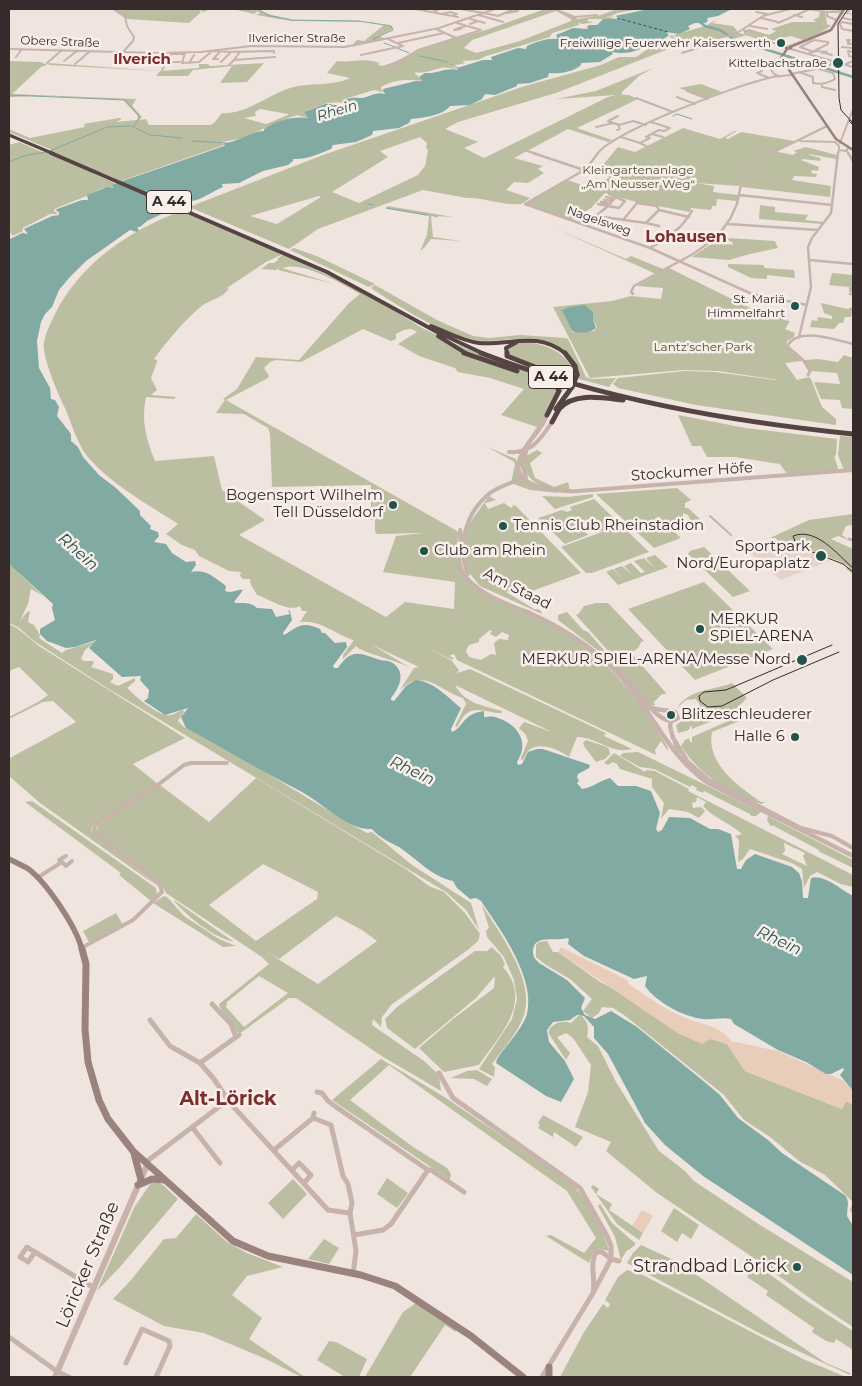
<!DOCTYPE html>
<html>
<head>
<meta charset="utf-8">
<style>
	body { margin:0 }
	#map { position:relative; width:862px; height:1386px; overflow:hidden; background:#f0e4df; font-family:Montserrat,sans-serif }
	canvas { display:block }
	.frame { position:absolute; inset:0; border:10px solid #362b2a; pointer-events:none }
</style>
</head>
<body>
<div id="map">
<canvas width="862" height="1386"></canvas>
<div class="frame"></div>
</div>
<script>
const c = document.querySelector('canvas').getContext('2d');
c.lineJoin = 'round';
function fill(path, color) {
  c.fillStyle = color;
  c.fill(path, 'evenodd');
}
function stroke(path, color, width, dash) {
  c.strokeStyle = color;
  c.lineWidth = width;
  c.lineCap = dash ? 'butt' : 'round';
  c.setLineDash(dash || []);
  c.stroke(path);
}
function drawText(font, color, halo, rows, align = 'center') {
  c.font = font + ' Montserrat,sans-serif';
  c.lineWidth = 5;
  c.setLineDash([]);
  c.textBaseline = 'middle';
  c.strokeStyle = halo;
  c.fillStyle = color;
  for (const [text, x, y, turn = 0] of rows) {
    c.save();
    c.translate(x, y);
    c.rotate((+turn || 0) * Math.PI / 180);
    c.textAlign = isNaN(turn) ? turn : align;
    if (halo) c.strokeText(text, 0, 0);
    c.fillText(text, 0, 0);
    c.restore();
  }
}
const green = new Path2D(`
	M114,9H210L204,12L199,10L201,12L189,23L127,19Z
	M233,9H258L268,14L292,20L357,21L392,26L393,29L379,36L386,39L352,45L357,40L364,41L384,25L371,22L291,21L256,15L260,13L258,11L254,14Z
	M545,9L557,10L578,19L601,15L617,9H641L617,13L611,16L615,17L605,16L616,19H589L587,21L594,22L583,24L578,23L579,25L552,33L550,37L486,56L478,60L462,61L465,63L452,66L458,70C442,65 442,68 426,72C421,73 419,72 414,73L424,81C410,79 394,79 381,87V89L386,93L374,90L345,99L347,104C333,99 318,106 304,112L308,118L297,115L273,124L244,138L222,142L224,145L121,181L101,172L94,174L115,183L112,185V188C101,185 91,195 82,198C73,201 64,205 55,209L54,211L58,214H50L23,228L22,232L27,233L21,232L12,236L11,233L9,234V228L11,226L9,225V145L19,142L42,152L41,153L52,150L9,132V129L30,138L85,127L84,124L119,118L122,119L116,122L137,120L138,116L123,100L44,96L9,97V61L41,62L47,65L41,67L12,94L136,99L132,106L142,117L139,120L146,119L149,125H210L214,123L222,113C245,115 268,95 290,88C309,82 332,87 350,78L327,73L337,61C353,63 364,57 380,63L377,64L384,67L424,48L486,30ZM556,11L571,19V21L520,41L476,53L464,48L472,40ZM260,109L288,114V115L266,124L244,118L256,116L255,112Z
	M820,12H825L827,24L831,26L820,33L789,47L786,46L803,40L791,36L770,41L745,32V30L749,29L769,35L776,31L771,29L792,22H817L813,20L819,17Z
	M714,21H716L712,23L733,26L739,33L747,35L732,39L723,33L726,36L708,40L697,37L693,40L682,42L674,35L705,26Z
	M672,35L681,44L556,93L458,122L445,129L478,142L464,148L484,158L608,97L616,95L556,99L596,91L653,68L639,76L622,92V95H629L638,99L577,128L612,140L608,142L568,129L514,158L543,166L538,169L544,173L528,183L514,182L506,190L530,198C527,200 523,204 520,204C503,206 483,197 467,198L423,190L318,229L289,249L189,207L323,155L525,86L601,65L619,57H636L651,47L661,46L663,43L671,40L673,38L669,37ZM420,137L427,143L426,148L428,150L425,166L418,175L359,203L332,192L388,157L380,151ZM319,196L321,197L277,224L250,216Z
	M48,63L161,71L199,68V64H208L210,66L264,63L247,82L220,83L232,66L193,70L188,76H156L160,71L49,65Z
	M701,84L722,92L706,98L679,88Z
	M683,128L720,139L735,131H737L725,138L728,139L741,132L794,141L796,142L774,151L793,155L797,152L793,151L806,147L837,155L836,159L809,154V155L821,158L820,161L803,159L801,160L819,167L818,171L812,170L811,173L817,174L816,177L794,176L792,180L831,186L830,197L742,187V182L739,186L696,183L714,186L713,192L738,195L737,201L717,199L716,206H712L711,210L691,208L690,212L636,202L605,193L591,208L572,220L528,205L527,203L567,180L601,191L606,187L599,184L610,177L596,173L618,147L635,152Z
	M760,205L775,207V212L808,215L805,220L824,222L822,224L759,219Z
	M388,206L453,217L433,216L431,217L433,237L461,241L431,239L425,247L420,251L427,235L429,216L388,209L386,208Z
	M181,211L283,254L266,262L227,288L229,289C222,298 212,299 203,305C185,319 168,340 154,359L157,360V362L151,378L157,390L151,395L176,397L174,399L146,397C141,420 146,439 155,461L214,456L222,490L265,520L239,535L386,617L405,602L454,609L455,582L383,572L396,536L424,533L377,534L375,531V498L378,492L375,496L374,519L371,520V485L272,487L270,434L268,428L244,414L216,413L225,400L223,399L237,389L256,357L299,360L349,303L360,294C343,284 301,260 282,268L334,284L278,270L280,267L276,270L261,269L269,263H274L278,260L277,259L284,254L369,295L422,328L456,344L496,360L568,384C560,396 545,405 544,420L521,451V450L537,427L501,415L524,389L490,378L458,372L455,368L419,356L398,344L417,332C410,326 403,330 396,334V339L391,341L363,329L301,362L276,360L270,362L264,368L269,376L268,378L226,400L457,531L459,534C453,556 458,574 475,588C502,601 529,612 555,627C605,656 640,698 668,748V751L661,741L655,750L656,755L457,660L454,654L449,656L454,658L452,660L425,646L452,661L459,670L457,673L470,669L606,733L604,736L632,749C612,755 597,737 577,737L569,757C560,750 540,741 529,750C527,753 524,758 522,761L521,758L528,741L526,735L519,728L524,722L552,732L455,685C464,703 484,706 502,711V713C492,714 476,705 466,714C462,717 460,723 457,727L455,726L466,704L463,698C439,691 425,667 400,690L414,668L419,667L372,645L411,668C399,661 362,653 356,646L343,659V655L354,640C336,635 320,619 300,622L307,611H302L300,606C288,613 268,598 257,595L251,585L250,579H243L240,576L241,572L229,571L199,556L195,550L182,545L166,534L178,524C146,503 112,485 87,456C77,443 71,422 65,408C58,394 46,365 44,350C42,339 50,325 55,314C80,264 128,231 181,211ZM490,630L492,631L490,634L496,637L502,632L509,635L508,640L499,639L494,643L496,655L491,654L481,660L469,657L466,651L469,645L479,642V639Z
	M552,227L626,259L631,256L663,269L656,274Z
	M728,238L775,241L778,248L750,254L729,260L692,257L714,242L733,245L732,242L729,241Z
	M294,248L319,257L375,284L369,287L290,250Z
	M728,264L763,265L765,268L794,270L795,278L767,275V279L751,278L728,267Z
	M669,268L752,309L770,312L771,309L786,312V315L783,317L784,320L790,321L785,329L795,333L794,337L787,341L786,346L802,361L785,363L797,380L809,377L811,379L822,407L836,419V425L696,405L618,388L613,384L618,378L685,371L715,372L775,380H779L718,371L684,370L590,378L553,307L612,301L631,296L661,299L663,288L637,286ZM585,306L593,312V320L597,327L594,331L572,332L563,309L568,307Z
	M832,273L853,275V293L849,292V287L829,285Z
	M375,285L437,320L473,336L489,338L520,335L566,338L568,339L586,377L592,379L616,378L609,387L579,379C579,351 545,340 522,339C500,338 485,345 462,337C433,328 396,305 371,288Z
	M821,303L852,310L851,317H845L843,323H839L834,329L810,327L812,320L817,321L818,317L832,319V316L824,313Z
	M526,342C544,344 563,351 572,367V376L517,360L508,354V348L517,343Z
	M844,355L853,358V409L842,408L840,400L821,399L814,382L840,384L837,373L811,371L804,360L818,359L838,362Z
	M678,415L746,428L837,439L836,455L834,456L839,471L787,474L780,464L735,457H707L701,446H692Z
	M840,436L853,437V468L844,470L838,455Z
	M487,447L516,459L521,479L559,493L530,490L511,483L515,464L513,461Z
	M537,450L542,453L530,463L535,478L554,487L568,482L570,490C549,493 521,482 524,457Z
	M677,488L691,500L685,503V508H688L700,519L698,520L701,523L699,524L701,525L691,527L695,525L687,521L690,520L688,515L683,513V523L686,522L689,525L674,530L651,510L681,538L654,548L596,494Z
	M593,494V497L555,509L542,496L568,497Z
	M489,496L496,500L485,503L488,509L504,503L511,508L514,505L516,506L581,573L524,594L518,588L506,592L534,609L540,610L542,614L480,586L466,569L464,541L469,524Z
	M594,499L620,524L596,533L591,529L586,532L588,535L565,544L538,518L562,510L567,512L572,510L570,507Z
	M853,514V525L846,526L842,535L849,540L838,536L831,539L853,549V574L846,569L849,567L839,561L804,548L801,549L823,558L802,566L794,546L787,542H778L776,538H770L809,520Z
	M621,525L649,552L592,573H586L561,547Z
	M704,547L750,591L733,597L688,554L690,551Z
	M655,555L668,567L618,585L606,572L613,569L624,580L614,569L622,566L633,576L624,566L631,563L641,573L645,572L634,561L644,558L656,569L646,558Z
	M9,564L43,596L31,589L28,604L20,621L27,612L30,611L28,622L34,625L40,635L39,638L62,653L66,650L96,641L85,650L81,659L84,661H93L94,663L91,667L113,674V679L110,682L118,686L135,678V681L127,688C135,696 160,718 171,715C175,714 179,711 183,710L184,712L178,721L184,727L232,752L349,823L367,833L372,832L412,865L471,903L479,930L466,910L446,892L107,688L34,641L18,627L9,623Z
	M704,582L773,649L695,680L628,609Z
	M596,603H608L644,641L641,642C636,658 622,650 611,654L576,615L579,613L584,606Z
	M567,612L583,630L588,632L611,658L620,656L623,659L633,655L666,693V694H662L654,702L655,705L651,706L619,669L596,649L558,620V615Z
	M9,624L17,628L39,646L185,738L133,764L158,784L94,824L91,830L157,886L40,803L9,776V757L10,758L76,722L53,701L43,702L9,719V717L38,702L48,695L19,667L9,671Z
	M732,683L747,698L732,713L692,729V727L690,726L689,730L678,733L676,725L682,721L683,715L694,714L700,705L696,699L686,700L677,708C690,688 713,691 732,683Z
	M760,707L746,714L745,718L737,722L712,732C706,764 738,786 761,802H765L762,804C730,795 699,774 681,746L685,740L689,738L690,742H692V737Z
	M586,740L607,747L609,749L610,754L605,759L596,762L584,746L583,743Z
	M638,752L761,812L756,816H751L750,814L704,791L703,793L696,790L697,788L692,785L690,787L654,769L640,767L620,756L623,753Z
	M614,753L645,772L646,770L655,771L689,789L688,791L853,875V887L841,884L817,872L810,876L804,888L802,869L792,863L750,849L743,859L738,862L739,840L735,836L742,834C730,823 714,818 703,806L706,802L697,797L696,802L692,803L693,808L701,807L705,811L699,818L688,812L669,809L661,819L664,803L652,787V779L620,769L617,764L613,762L608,765L604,763ZM784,843L805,853L803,856L807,866L782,854L785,851Z
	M256,778L406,869L429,886L444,892L465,913L480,934L478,941L469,949L391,1005L382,1017L381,1027L373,1019L372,1025L424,1061L439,1075L441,1091L380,1055L296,998H289L239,1034C234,1026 219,1010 219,1004L269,964L262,957L166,893L161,884L97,832L98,825L160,785L209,822ZM263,864L318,892L317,899L256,941L209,905ZM336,916L362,930L377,941L318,984L262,949L279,959ZM259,976L288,993L244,1027L226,1007L227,1002Z
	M32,801L156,888L157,894L151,901L119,875L121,873L25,802Z
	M768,816L853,860V868L818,851L819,850L772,825L771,827L767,820Z
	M164,896L167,897L184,916L219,939L236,946L223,947L153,903Z
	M174,901V900L234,942C211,936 189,918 174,901Z
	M482,905C499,932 536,981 524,1015C518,1033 503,1049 492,1064L495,1067L494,1077L479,1069L512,1019L517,999L514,980L504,957L487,937L486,931L489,928Z
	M116,913L123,925L89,942L83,931Z
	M547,941L553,952H558L600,982L711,1039L727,1044L745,1071L842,1109L846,1101L853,1105V1216L850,1210L853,1202L825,1175L799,1161L770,1137L744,1120L724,1095L624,1015L613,1008L602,1007L599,1013L592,1018L583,1011L592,999L570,979L546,965L536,957V945L539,942Z
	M492,947L501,956L505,964L503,967C534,1002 499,1036 479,1065L444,1072L419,1048L453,1019L494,988L495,976L476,998L415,1049L387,1028L385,1019L397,1007L475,951H487Z
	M578,1016H582C588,1023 589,1027 587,1037L598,1046L616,1082L659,1151L685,1171L694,1181L760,1225L853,1282V1327L821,1306L745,1252L657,1193L606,1151L611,1142L575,1127L588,1092L591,1065L573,1038L566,1033L557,1037L570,1053L566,1060L549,1034V1030C554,1022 563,1020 571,1023Z
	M381,1059L443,1096L571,1183C586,1198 604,1230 609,1251L601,1249L593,1252L589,1263L546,1236L551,1235L584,1253L596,1238L567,1191L389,1065L350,1100L413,1147L447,1168L451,1174L450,1180L332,1100Z
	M477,1070L492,1079L487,1086L474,1079L451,1078L467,1071Z
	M543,1115L583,1137L576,1147L554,1132L553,1137L538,1128L540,1124L538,1123Z
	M387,1178L408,1193L397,1208L377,1194Z
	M293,1179L307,1194L283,1219L268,1203Z
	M155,1181L163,1185L178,1199L119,1268L97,1291L135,1206L151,1183Z
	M593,1185L599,1189L596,1194L612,1204L609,1210L643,1233L639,1240L617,1224L591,1187Z
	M600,1204L612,1223L636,1244L629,1250H627L621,1260L615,1237L598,1206Z
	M674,1208L699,1225L691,1239L682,1233L677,1242L661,1231Z
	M196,1214L227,1242L247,1253L283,1267L247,1276L232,1295L262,1318L249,1339L305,1377H301L266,1359L204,1333L164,1326L113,1299L131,1280L164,1239L176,1238Z
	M324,1239L339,1248L329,1264L308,1259Z
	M641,1245L676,1261L808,1351L826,1363L850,1373V1375L763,1335L627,1263L633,1253Z
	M757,1265L805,1300L853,1331V1350L836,1339L834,1343L826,1341L812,1332L814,1328L766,1295L768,1291L747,1277L752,1267Z
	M627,1270L641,1274L803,1359L846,1377H560L584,1332L603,1304L608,1308L610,1304L605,1300L618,1277Z
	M416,1303L457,1329L456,1332L445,1325L410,1377H365L403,1312Z
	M329,1341L336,1342L367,1359L359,1377H345L317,1360Z`);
const sand = new Path2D(`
	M561,947L627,980L629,984C646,996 664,1009 683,1017C700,1025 719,1024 731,1041L778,1051L844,1081L853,1091V1105L846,1101L842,1109L745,1071L727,1044L711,1039L702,1044L679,1034L558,952Z
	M642,1210L653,1216L643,1233L632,1226Z`);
const plaza = new Path2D(`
	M770,539L777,544L791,545L829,561L781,580L744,548Z`);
const water = new Path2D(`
	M643,9H732L718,16L707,18L708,20L706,23H695L688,26L690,29L679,34L666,32L669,35C659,43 656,45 641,42L644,44L643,47C635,53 622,54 612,52L613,54L600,62L581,63V65C573,72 560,74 549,73L548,77L530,83L517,84V86L495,95L485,94L482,99L470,105L450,106C444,115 423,118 411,119L409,123L399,128L373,131L372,135L356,142L333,145L331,149C319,154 305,160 293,159V161L288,165L263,171L239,183L222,184L223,187C210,192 199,203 185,201L184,204H187L164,213L147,221L140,227H137L139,230L137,232L130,230L86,261L69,278L59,290L52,307L45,314L41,322L37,341L39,368L50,388L51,399L55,400L59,407L57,416L71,434V441L78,447L83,457L99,475L116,488L140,511V515L151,526L150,529L158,532L159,536L154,542L166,544L172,553L186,562L195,561L196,565L191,572C207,569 213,577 226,586L225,591C233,594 237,589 243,590L234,602L236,603C244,603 251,602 257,608L272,609L276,617L290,614L288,610L290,611L292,620L283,633L284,635C299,626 302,621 320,629L322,633H325L335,643L346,642L347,647L333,666L334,668H338C352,647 361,654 380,660C384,661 387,660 391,662C407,671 400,687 391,698V700L394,701L406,686L416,680C435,682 447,697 461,708L451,729L452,732C464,727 462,714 484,711V717C487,717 492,716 495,717C516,723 531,741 517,762L518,765L522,764L528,752L537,749H543L590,765L589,768L578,774L577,777L579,781L577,783L582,789C592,788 599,781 610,778L618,786H636L651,791L660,813L656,829L658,832L662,830L669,817L690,818L710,829H718L731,834L737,869H741L746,860L755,854L792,867L799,873L802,881L803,898H808L811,878C824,874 841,890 853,896V1091L840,1075L844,1070L843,1068L831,1074H826L806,1062L778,1050L734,1024L731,1019C722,1017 713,1020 703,1019C684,1017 656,1002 645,986L647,976L634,979L584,956L568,944L569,939L567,938C556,942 533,933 533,952C533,957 535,959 539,963L567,980L585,998L581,1008L585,1015L595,1019L611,1011L637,1027L707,1084L720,1095L738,1118L768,1140L782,1153L846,1196L848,1202L847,1216L853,1226V1275L703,1176L665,1145L645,1123L608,1054L594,1038V1027L584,1016L577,1015L570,1020L553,1022L547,1030L549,1042L565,1061L574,1079L561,1102L546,1096L496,1063L497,1059C505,1047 523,1028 527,1014C536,978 500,929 481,901L476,898L470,899L457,888L453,881C432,877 416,858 399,847C389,842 380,838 372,829C349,831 322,803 302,792C263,772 225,749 186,728L181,717L188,708L165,715L144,701L148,698L149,690L140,680L141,676L122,677L89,648L96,640L75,647L66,648L47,641L40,634V629L55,620L52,608L53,604L9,564L10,239L22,233L28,234L24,229L52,216L59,215V212L56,211L57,209L82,200H88L87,195L107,187L113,188L112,185L114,184L224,146L225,143C238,142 254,130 264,131V129C277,120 294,116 308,118L304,112L325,104H332L331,105H348L345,100C352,97 354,98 361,98C370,97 376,91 385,94L383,89L416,81H423L419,77L425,73C437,74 446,67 458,70L457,68L483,60H492L491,57L518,48L526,49L527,46C537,42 547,38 558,39L556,35L573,28L588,29L587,27L589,25H597L603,19H620V18L615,16L644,10Z
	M585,305L593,312V320L596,328C591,333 579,334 572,331L562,310L568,307Z`);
const stream = new Path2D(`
	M257,9L270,16L289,19
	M290,20L359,21L385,25
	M375,40L373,39L393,30L391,26L386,25
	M384,43L395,47
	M397,48L409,53
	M420,56L447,62
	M451,64L458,68
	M10,95L125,100L139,116V119
	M673,116L677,114L692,119
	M134,126L138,120
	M192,141L226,143
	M50,151L107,127L131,126L150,135L182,138
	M9,162L27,155L46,152
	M368,204L373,205
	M386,208L427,215
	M434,216L437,217`);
const river = new Path2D(`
	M697,20L705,26L720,30L733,39L853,77`);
const ferry = new Path2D(`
	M617,18L668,32`);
const pedestrianFar1 = new Path2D(`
	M828,12L853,14`);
const pedestrian = new Path2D(`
	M710,516L731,535`);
const minorFar4 = new Path2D(`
	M415,9L458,17
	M434,9L438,10L434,11
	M808,9L827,12L841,11
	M756,12L767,14
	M827,12V16L836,20
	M484,13L498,16L514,9
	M507,13L518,11L513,9
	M847,13L850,9
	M442,14L450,12L457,14L452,16
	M479,15L503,22
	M794,15L802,17
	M761,18L778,22
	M843,18L853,20
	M470,19L485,23
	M457,23L481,30
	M778,23L810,9
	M470,24L478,21
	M853,24L842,22L840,24L842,29L853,31
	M750,26L767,29
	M459,28L461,29L454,30Z
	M459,28L466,26
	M744,30L746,34L786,47
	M456,38L481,30
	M848,42L847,40H850L848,44H853
	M398,43L444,33
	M682,44L734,35L763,16L790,9
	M800,47L814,40L828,42V44L808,54
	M800,47L814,52
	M842,47L852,48
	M791,49L853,67
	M210,51C232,53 252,51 274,51V53
	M815,51L827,52L822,53
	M853,52L848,51L849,56L853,57
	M185,53L182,63L199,62L211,52
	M239,53L234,60L275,57
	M682,53L714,43L721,38
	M825,53L832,55
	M172,54H183
	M361,55L403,46L388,39
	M16,57L22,49
	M140,58L144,53
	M218,59H213L219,53
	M64,61L77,51
	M167,62H180
	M221,62L230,53
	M47,63L62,50
	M189,63L194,55
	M811,63L820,58
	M75,64L89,52
	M229,65L234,60
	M768,65L774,74L778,76
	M844,65L853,61
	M825,67L835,62
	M162,70L172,53
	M370,71L398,62L418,50L456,38L436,29
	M762,71L757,73L769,78
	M799,72L813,77V83C821,85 828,83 835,79L833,73L819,69
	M791,74L821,68
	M822,84V87L835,90
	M687,91L708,99
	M677,97L695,104
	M636,98L673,112
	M618,116L608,121L619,125L633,121L646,125
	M596,127L613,123
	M617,130L620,129L618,124
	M652,134L663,137
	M621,137L640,143L650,138L646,137L659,130L664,131L670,128L651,122
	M800,141L835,142L839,146V150L846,151
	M640,143L646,146
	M840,143L853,109
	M527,151L537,154
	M597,154C614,131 737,85 769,78C776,76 784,76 792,75
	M770,154L827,126
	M838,154L839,150`);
const minorFar3 = new Path2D(`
	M533,153L584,170
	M598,153L586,169L525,204L650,248L752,294L807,305
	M609,194L625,201L619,208L608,206L615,198
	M739,195L832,205
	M606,197L614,199
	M604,200L612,201
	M601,202L610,204
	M596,216L646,223L659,210
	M623,220L637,203L657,206L659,210L689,217
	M579,223L596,216L608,206L598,204
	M646,223L659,226
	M728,224L818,230
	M650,248L657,244L659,236C678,233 682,226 692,211
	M809,260L853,264
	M633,294L631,292L634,286L693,254L717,237L730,219L737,204L741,184L760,160L772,153
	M850,294H853
	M850,309H853
	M799,337L811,287L808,247L812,238L831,213L838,153
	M796,354L787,346C799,326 835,340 853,344`);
const minorFar2 = new Path2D(`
	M795,353L804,361L810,371L808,375
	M849,539L853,540`);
const minorFar1 = new Path2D(`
	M674,739L688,762L709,780L801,828L832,836L853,848
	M674,739L676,746L682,753
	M62,862L66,866L72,861
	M37,878L62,862L59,860L66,856
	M83,947L133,920L162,892L160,885L97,834L94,830L96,824L155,787L184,765L191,763H227`);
const minor = new Path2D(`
	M212,1004L231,1024L236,1037
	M150,1020L170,1046L200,1063L214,1079L230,1103L328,1210L350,1213
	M200,1063L239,1035
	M439,1073L453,1098L580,1188L607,1236L611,1246V1259L619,1261
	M317,1092L322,1093L328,1101L339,1109L428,1170H431L464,1192
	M314,1113L313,1118L331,1125L343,1176L348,1184L352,1203L350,1213L356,1251L353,1274
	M192,1127L220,1163
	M274,1150L313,1118
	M146,1162L228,1100
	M292,1170L299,1163L311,1175L304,1183
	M354,1235L383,1230L391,1224L428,1170
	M27,1247L35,1252L28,1262L20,1257Z
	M35,1252L94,1288
	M596,1252H602L611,1259L593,1293C596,1279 589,1264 596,1252Z
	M9,1337L58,1372L69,1377
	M126,1363L142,1329L169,1341L170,1346L156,1377
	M542,1377L593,1293`);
const tertiaryFar4 = new Path2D(`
	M113,9L125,17L127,26L134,37L133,41L122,53
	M461,9L483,13
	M554,9L575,17L597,15
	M9,49L156,53L201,52L251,46L345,47L439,28L495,9
	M849,154L846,150L849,148`);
const tertiaryFar3 = new Path2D(`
	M848,153L853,161`);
const tertiaryFar2 = new Path2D(`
	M547,415C541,432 526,442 520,458C508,488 560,492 578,491L853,470
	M509,452C531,454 541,439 552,422
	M526,452L522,464L526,477
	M460,530C462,542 457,554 460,565C466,590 509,605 530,613
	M468,574C456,546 466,512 490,493C501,485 514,482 526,477`);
const tertiaryFar1 = new Path2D(`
	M527,612C567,629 607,656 633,692C659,725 672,758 708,783L853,856
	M613,665C619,672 626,678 632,685C641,695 662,730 678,718L675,712L650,708
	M671,721L670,726L673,738`);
const tertiary = new Path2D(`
	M55,1377L147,1165`);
const secondaryFar2 = new Path2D(`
	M790,47L831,30L844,9
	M786,48H791L787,49Z
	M787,49L781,58L836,139L853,150`);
const secondaryFar1 = new Path2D(`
	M9,859C15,862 21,865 27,868C46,881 77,928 82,950`);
const secondary = new Path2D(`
	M82,949L86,964L85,1029L88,1062L99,1100L108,1119L133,1151L233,1241L268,1256L361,1275L395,1286L471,1336L523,1377
	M134,1153L141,1180
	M138,1185L152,1179L164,1180
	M549,1367V1377`);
const motorwayFar2 = new Path2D(`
	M9,135L54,154`);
const motorwayFar1 = new Path2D(`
	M51,153L327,272L437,332L484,354
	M431,326C447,332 462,341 479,343C509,346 537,330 566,354
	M438,336L467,354
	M507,354L506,348L517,342`);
const motorway = new Path2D(`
	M464,353L517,371
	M481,353C601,399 726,421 853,434
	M507,353V356L550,373
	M565,353L575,366L577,375
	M544,379L556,385L559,391L547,415
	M556,409L572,387
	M552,422C555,417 557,412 560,408C575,392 604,398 623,400`);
const tram = new Path2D(`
	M848,9L838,24L839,98L841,110L853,123
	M853,568C837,554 816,527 793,536L797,546L843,564L853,572
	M832,645L726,690L704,692L699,696L700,701L708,707L722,706L773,680L839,652`);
const rail = new Path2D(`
	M850,121L853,124`);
const motorwayBridge = new Path2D(`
	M572,387L577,375`);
const markers = [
	[781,43,5,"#24534b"],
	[838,63,6,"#24534b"],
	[795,306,5,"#24534b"],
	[393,505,5,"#24534b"],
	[503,526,5,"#24534b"],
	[424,551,5,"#24534b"],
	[821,556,6,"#24534b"],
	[700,629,5,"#24534b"],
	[802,660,6,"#24534b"],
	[671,715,5,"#24534b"],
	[795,737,5,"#24534b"],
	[797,1267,5,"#24534b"]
];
const farStreetnames = [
	["Ilvericher Straße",297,38],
	["Obere Straße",60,42,2],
	["Nagelsweg",599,221,19]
];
const farPoinames = [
	["Freiwillige Feuerwehr Kaiserswerth",771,43],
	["Kittelbachstraße",827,63],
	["St. Mariä",785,299],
	["Himmelfahrt",785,313]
];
const farParknames = [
	["Kleingartenanlage",638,170],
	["„Am Neusser Weg“",638,184],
	["Lantz'scher Park",703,347]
];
const farWaternames = [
	["Rhein",337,111,-17]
];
const shields = [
	[169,202,45],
	[551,377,45]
];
const shieldNames = [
	["A 44",169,202],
	["A 44",551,377]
];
const farQuarternames = [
	["Ilverich",142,60]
];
const streetNames = [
	["Stockumer Höfe",692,472,-4],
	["Am Staad",517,589,27]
];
const poiNames = [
	["Bogensport Wilhelm",383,496],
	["Tell Düsseldorf",383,513],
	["Tennis Club Rheinstadion",513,526,"left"],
	["Sportpark",810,547],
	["Nord/Europaplatz",810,564],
	["Club am Rhein",434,551,"left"],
	["MERKUR",710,620,"left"],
	["SPIEL-ARENA",710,637,"left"],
	["MERKUR SPIEL-ARENA/Messe Nord",791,660],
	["Blitzeschleuderer",681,715,"left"],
	["Halle 6",785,737]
];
const farDistrictnames = [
	["Lohausen",686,237]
];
const waterNames = [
	["Rhein",78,552,42],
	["Rhein",412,771,25],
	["Rhein",779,941,25]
];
const nearStreetnames = [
	["Löricker Straße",88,1265,-67]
];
const nearPoinames = [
	["Strandbad Lörick",787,1267]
];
const nearNeighbourhoodnames = [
	["Alt-Lörick",228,1099]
];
fill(green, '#bbbea1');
fill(sand, '#e7cdba');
fill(plaza, '#e6d2c8');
fill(water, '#81aaa2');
stroke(stream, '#81aaa2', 1);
stroke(river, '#81aaa2', 2.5);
stroke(ferry, '#24534b', 1, [3, 2.5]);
stroke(pedestrianFar1, '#c7b2ac', 1);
stroke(pedestrian, '#c7b2ac', 2);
stroke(minorFar4, '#c7b2ac', 2);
stroke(minorFar3, '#c7b2ac', 2.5);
stroke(minorFar2, '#c7b2ac', 3);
stroke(minorFar1, '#c7b2ac', 4);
stroke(minor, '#c7b2ac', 5);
stroke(tertiaryFar4, '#c7b2ac', 2);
stroke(tertiaryFar3, '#c7b2ac', 2.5);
stroke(tertiaryFar2, '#c7b2ac', 4);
stroke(tertiaryFar1, '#c7b2ac', 4.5);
stroke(tertiary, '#c7b2ac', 6);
stroke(secondaryFar2, '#9a827e', 2.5);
stroke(secondaryFar1, '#9a827e', 5.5);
stroke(secondary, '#9a827e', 7);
stroke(motorwayFar2, '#564442', 3);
stroke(motorwayFar1, '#564442', 4);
stroke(motorway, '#564442', 5);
stroke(tram, '#362b2a', 1);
stroke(rail, '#362b2a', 2);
stroke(rail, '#f8efeb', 1, [2]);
stroke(motorwayBridge, '#564442', 5);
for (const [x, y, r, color] of markers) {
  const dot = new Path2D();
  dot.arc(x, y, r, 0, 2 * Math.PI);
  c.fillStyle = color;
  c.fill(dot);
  stroke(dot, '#f8efeb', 2);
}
drawText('12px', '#362b2a', '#f8efeb', farStreetnames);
drawText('12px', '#362b2a', '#f8efeb', farPoinames, 'right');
drawText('12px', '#4d5131', '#f8efeb', farParknames);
drawText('italic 14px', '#24534b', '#f8efeb', farWaternames);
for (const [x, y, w] of shields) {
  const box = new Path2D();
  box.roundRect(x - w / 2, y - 11.5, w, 23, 4);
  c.fillStyle = '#f8efeb';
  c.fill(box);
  stroke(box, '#362b2a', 1);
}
drawText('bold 14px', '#362b2a', null, shieldNames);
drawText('bold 15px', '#7c2d2c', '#f8efeb', farQuarternames);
drawText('15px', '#362b2a', '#f8efeb', streetNames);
drawText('15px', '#362b2a', '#f8efeb', poiNames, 'right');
drawText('bold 16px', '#7c2d2c', '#f8efeb', farDistrictnames);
drawText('italic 16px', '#24534b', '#f8efeb', waterNames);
drawText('18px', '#362b2a', '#f8efeb', nearStreetnames);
drawText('18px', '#362b2a', '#f8efeb', nearPoinames, 'right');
drawText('bold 19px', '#7c2d2c', '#f8efeb', nearNeighbourhoodnames);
</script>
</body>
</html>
